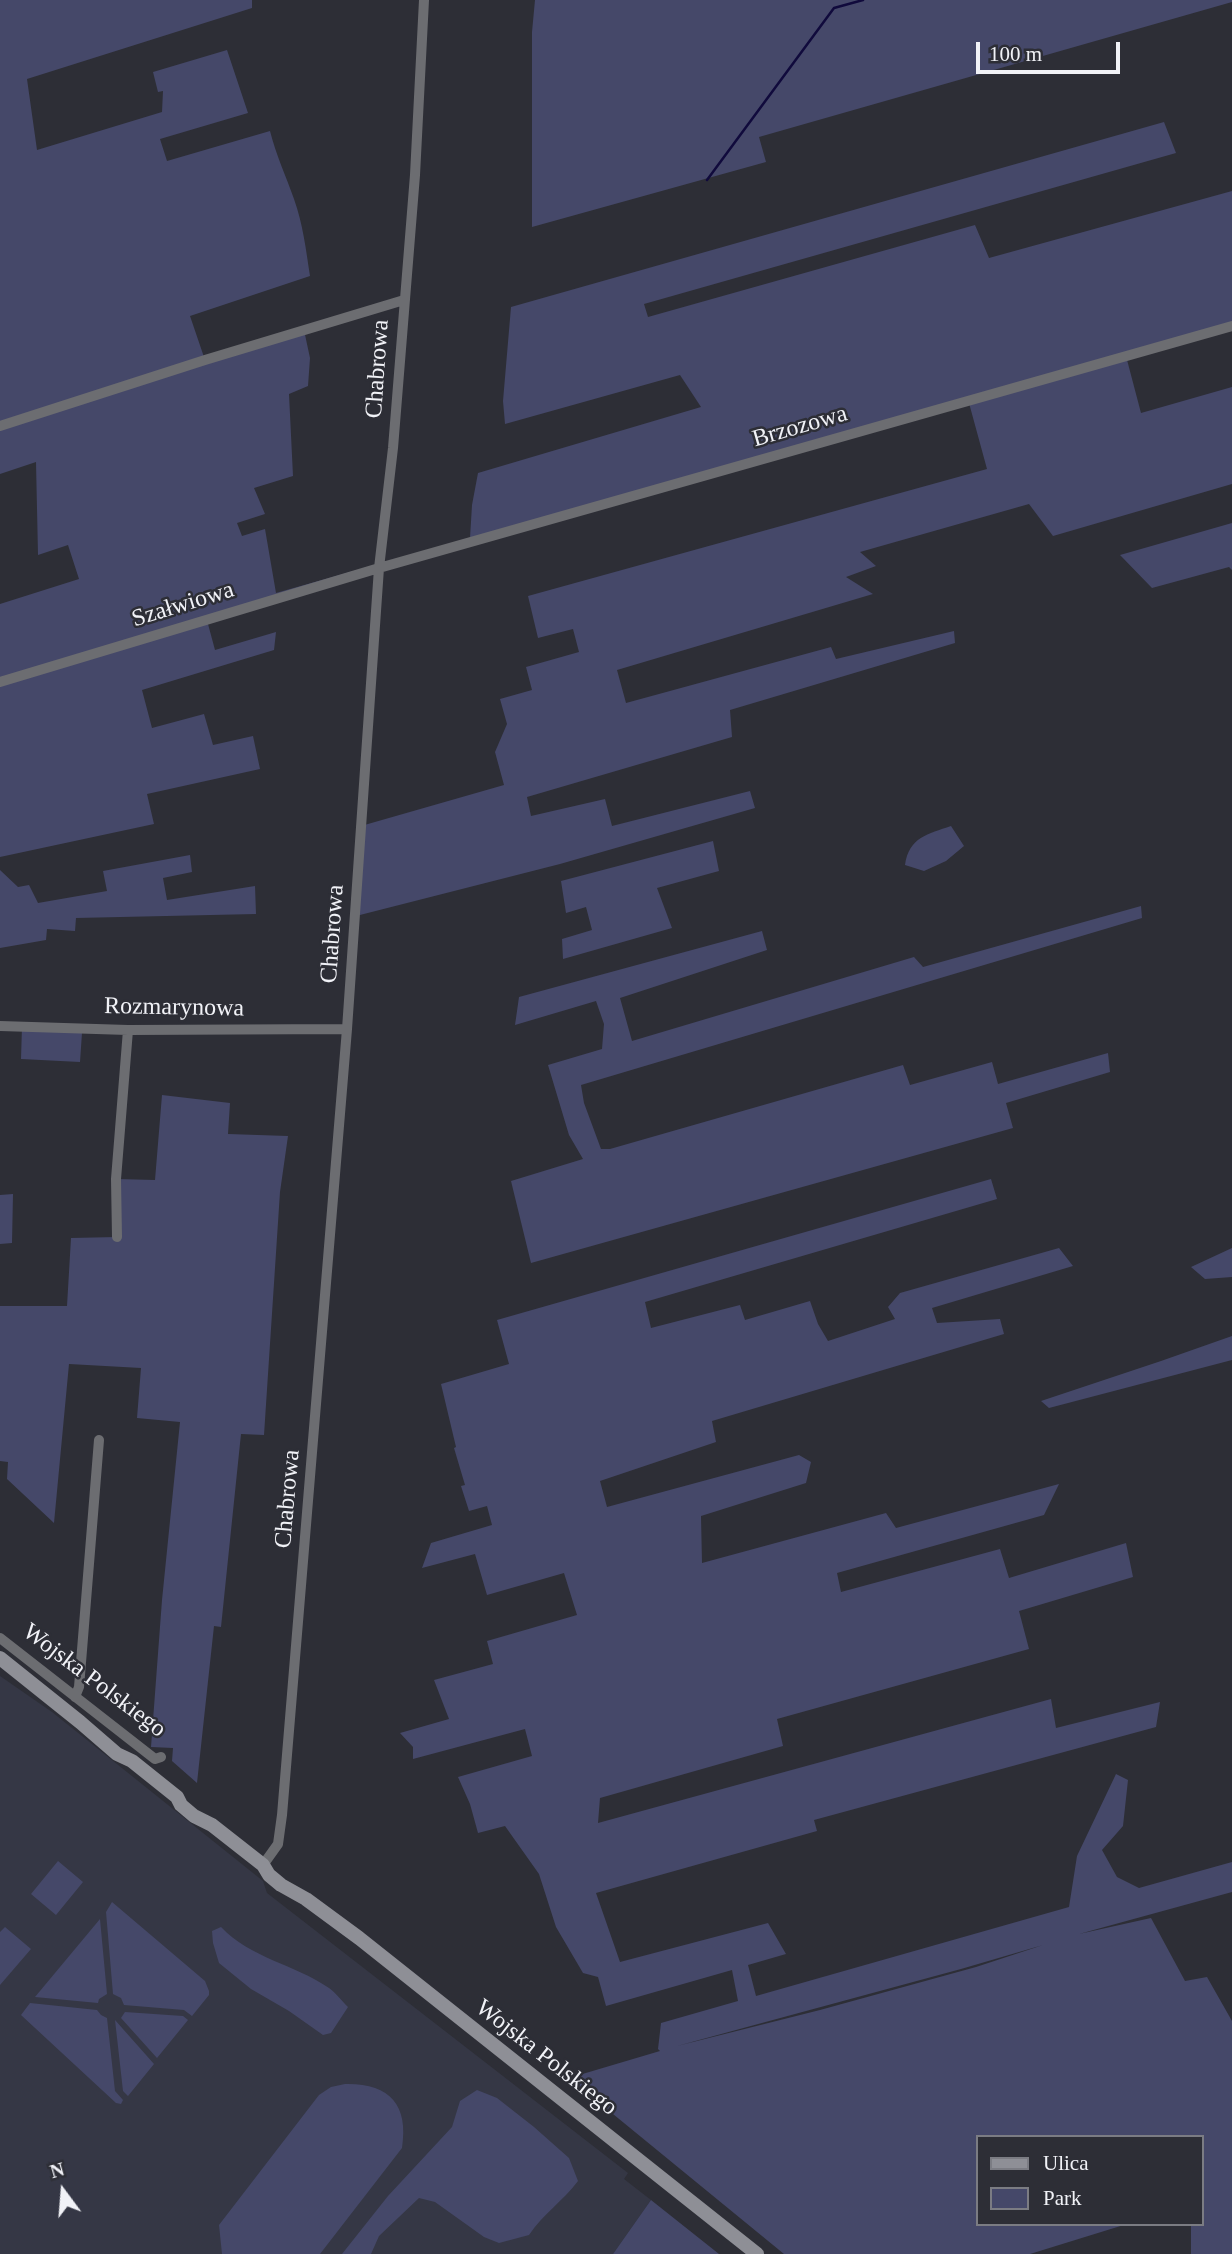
<!DOCTYPE html>
<html>
<head>
<meta charset="utf-8">
<style>
	body { margin:0 }
	#map { position:relative; width:1232px; height:2254px; overflow:hidden; background:#2d2e36; font-family:Georgia,serif }
	canvas { display:block }
	.legend { position:absolute; left:976px; top:2135px; width:228px; height:91px; box-sizing:border-box; background:#2d2e36; border:2px solid #7b7c83; margin:0; padding:9px 12px; list-style:none; font-size:21px; color:#f1f2f7 }
	.legend li { display:flex; align-items:center; gap:14px; height:35px }
	.legend b { width:35px; border:2px solid #7b7c83 }
	.north { position:absolute; left:28px; top:2156px; width:70px; height:70px; -webkit-text-stroke:5px #2d2e36; paint-order:stroke; rotate:344deg; font-size:19px; font-weight:700; line-height:28px; text-align:center; color:#f1f2f7 }
	.north::after { content:''; display:block; margin:auto; width:24px; height:32px; background:#f1f2f7; clip-path:polygon(50% 0,100% 100%,50% 72%,0 100%) }
	.scale { position:absolute; left:976px; top:42px; width:144px; height:32px; box-sizing:border-box; border:4px solid #f1f2f7; border-top:0; padding-left:9px; font-size:21px; line-height:24px; white-space:nowrap; color:#f1f2f7; -webkit-text-stroke:5px #2d2e36; paint-order:stroke }
</style>
</head>
<body>
<div id="map">
<canvas width="1232" height="2254"></canvas>
<ul class="legend">
<li><b style="height:9px;background:#8e8f96"></b>Ulica</li>
<li><b style="height:19px;background:#454869"></b>Park</li>
</ul>
<div class="north">N</div>
<div class="scale">100 m</div>
</div>
<script>
const c = document.querySelector('canvas').getContext('2d');
c.lineJoin = 'round';
function fill(path, color) {
  c.fillStyle = color;
  c.fill(path, 'evenodd');
}
function stroke(path, color, width, dash) {
  c.strokeStyle = color;
  c.lineWidth = width;
  c.lineCap = dash ? 'butt' : 'round';
  c.setLineDash(dash || []);
  c.stroke(path);
}
function drawText(font, color, halo, rows, align = 'center') {
  c.font = font + ' Georgia,serif';
  c.lineWidth = 5;
  c.setLineDash([]);
  c.textBaseline = 'middle';
  c.strokeStyle = halo;
  c.fillStyle = color;
  for (const [text, x, y, turn = 0] of rows) {
    c.save();
    c.translate(x, y);
    c.rotate((+turn || 0) * Math.PI / 180);
    c.textAlign = isNaN(turn) ? turn : align;
    if (halo) c.strokeText(text, 0, 0);
    c.fillText(text, 0, 0);
    c.restore();
  }
}
const built = new Path2D(`
	M0,1676L52,1712L263,1881L267,1893L628,2173L624,2179L651,2200L613,2254H0Z`);
const green = new Path2D(`
	M0,0H252V8L27,79L37,150L162,112L163,91L158,92L153,72L227,50L248,113L160,139L167,161L270,131C276,155 286,176 294,199C303,224 306,250 310,276L190,316L205,360L304,330L310,358L308,386L289,394L293,476L254,488L265,514L237,523L242,536L265,529L276,593L470,538L472,505L478,473L701,407L680,375L505,424L503,401L511,307L1164,122L1176,153L644,304L648,317L975,225L989,258L1232,191V326L1126,356L1141,413L1232,387V484L1053,536L1029,504L860,552L876,566L846,577L873,594L617,670L626,703L831,647L836,659L954,631L955,643L730,710L732,737L527,797L531,816L605,799L612,826L750,791L755,808L560,864L356,916L361,826L504,785L495,752L507,724L500,699L532,690L526,667L579,652L573,629L538,638L528,596L987,469L969,403L379,568L208,624L215,650L276,632L274,650L142,690L152,728L204,714L213,745L253,736L260,769L147,794L154,824L0,857V604L79,579L68,545L38,555L36,462L0,474Z
	M535,0H1232V2L759,137L766,162L532,227V32Z
	M1232,523V570L1229,567L1152,588L1120,555Z
	M951,826L964,846L946,861L924,871L905,865C909,837 928,834 951,826Z
	M713,841L719,871L657,888L672,928L563,959L562,939L592,930L586,907L566,913L561,881Z
	M190,855L192,872L163,878L167,900L255,886L256,914L76,918L75,931L47,929L46,940L0,948V870L18,887L29,885L38,903L107,891L103,871Z
	M1141,906L1142,918L581,1085L584,1103L601,1149H610L903,1065L910,1085L992,1062L998,1084L1108,1053L1110,1072L1006,1103L1013,1128L531,1263L511,1181L583,1159L569,1135L548,1065L602,1049L604,1024L596,1001L515,1025L519,997L762,931L767,950L620,998L632,1041L914,957L923,967Z
	M22,1026L128,1030L82,1033L80,1062L21,1059Z
	M162,1095L230,1103L228,1134L288,1136L280,1192L264,1435L241,1434L221,1627L214,1626L197,1783L172,1761L173,1748L151,1747L162,1600L180,1422L137,1418L141,1368L69,1364L54,1523L7,1479L8,1462L0,1461V1306H67L71,1238L117,1237L116,1179L155,1180Z
	M991,1179L997,1199L645,1302L651,1328L740,1305L745,1320L810,1301L818,1324L828,1341L895,1319L888,1307L900,1293L1059,1248L1073,1266L932,1308L937,1323L1000,1319L1004,1334L712,1421L716,1442L600,1481L607,1507L799,1455L811,1462L806,1483L701,1516L702,1563L886,1513L896,1528L1059,1484L1044,1515L837,1573L841,1592L1000,1549L1009,1578L1126,1543L1133,1577L1019,1611L1029,1649L777,1719L783,1746L600,1798L598,1823L1051,1699L1056,1728L1160,1702L1156,1727L814,1820L817,1831L596,1893L620,1962L768,1923L786,1954L748,1965L756,1996L1069,1907L1077,1856L1116,1774L1128,1780L1123,1826L1102,1850L1117,1877L1139,1888L1232,1862V1892L1079,1934L1151,1918L1185,1981L1207,1977L1232,2021V2254H1191V2224H1202V2137H978V2224H1127L1030,2254H784L569,2078L660,2051L658,2049L661,2023L738,2001L732,1970L606,2006L598,1977L583,1973L556,1927L539,1874L505,1826L478,1833L470,1804L458,1777L532,1756L525,1729L413,1759V1747L400,1733L449,1719L434,1680L493,1664L487,1641L577,1615L564,1573L487,1595L475,1554L422,1568L431,1543L492,1525L487,1506L469,1511L461,1486L465,1485L454,1448L456,1447L441,1384L509,1364L497,1320ZM1043,1945L976,1967L820,2010L677,2046L961,1969Z
	M13,1194L12,1243L0,1244V1195Z
	M1232,1248V1277L1205,1279L1191,1267Z
	M1232,1336V1360L1049,1408L1041,1401L1161,1361Z
	M58,1861L83,1882L56,1915L31,1894Z
	M112,1902L205,1981L209,1991V1995L192,2016L184,2010L124,2005L121,1998L113,1994L106,1912Z
	M100,1919L107,1994L99,1999L98,2003L35,1997Z
	M5,1927L31,1949L0,1985V1932Z
	M221,1927C250,1958 294,1964 329,1988C336,1993 342,2001 348,2007L331,2033L323,2035L289,2011L251,1989L219,1963L213,1943L212,1931Z
	M30,2003L97,2010L101,2015L107,2018L115,2091L123,2100L121,2104L116,2103L21,2015Z
	M125,2012L183,2016L188,2020L157,2058L121,2018Z
	M115,2020L154,2064L128,2096L123,2091Z
	M345,2084C389,2083 409,2104 402,2148L320,2254H222L219,2225L319,2095L331,2087Z
	M477,2090L497,2098L534,2127L569,2158L578,2181C563,2201 543,2214 529,2235L499,2243L484,2237L435,2202L419,2198L379,2236L371,2254H342L388,2196L452,2127L460,2101Z
	M651,2200L719,2254H613Z`);
const stream = new Path2D(`
	M707,180L834,8L863,0`);
const minor = new Path2D(`
	M0,426L205,360L404,300
	M0,682L379,568L1232,326
	M0,1026L128,1030L347,1029
	M117,1237L116,1179L128,1030
	M0,1638L155,1759L161,1757
	M75,1697L79,1687L99,1440
	M263,1865L278,1844L282,1815L347,1029L379,568L393,448L415,175L424,0`);
const secondary = new Path2D(`
	M0,1658L80,1722L117,1754L132,1761L177,1797L181,1805L194,1816L212,1825L263,1865L269,1875L281,1885L306,1899L359,1938L757,2254`);
const streetNames = [
	["Chabrowa",378,369,-86],
	["Brzozowa",800,427,-16],
	["Szałwiowa",183,605,-17],
	["Chabrowa",333,934,-86],
	["Rozmarynowa",174,1008,1],
	["Chabrowa",288,1499,-85],
	["Wojska Polskiego",94,1681,37],
	["Wojska Polskiego",546,2058,38]
];
fill(built, '#353745');
fill(green, '#454869');
stroke(stream, '#100a3c', 2.5);
stroke(minor, '#6c6d71', 10);
stroke(secondary, '#8e8f96', 14);
drawText('24px', '#f1f2f7', '#2d2e36', streetNames);
</script>
</body>
</html>
